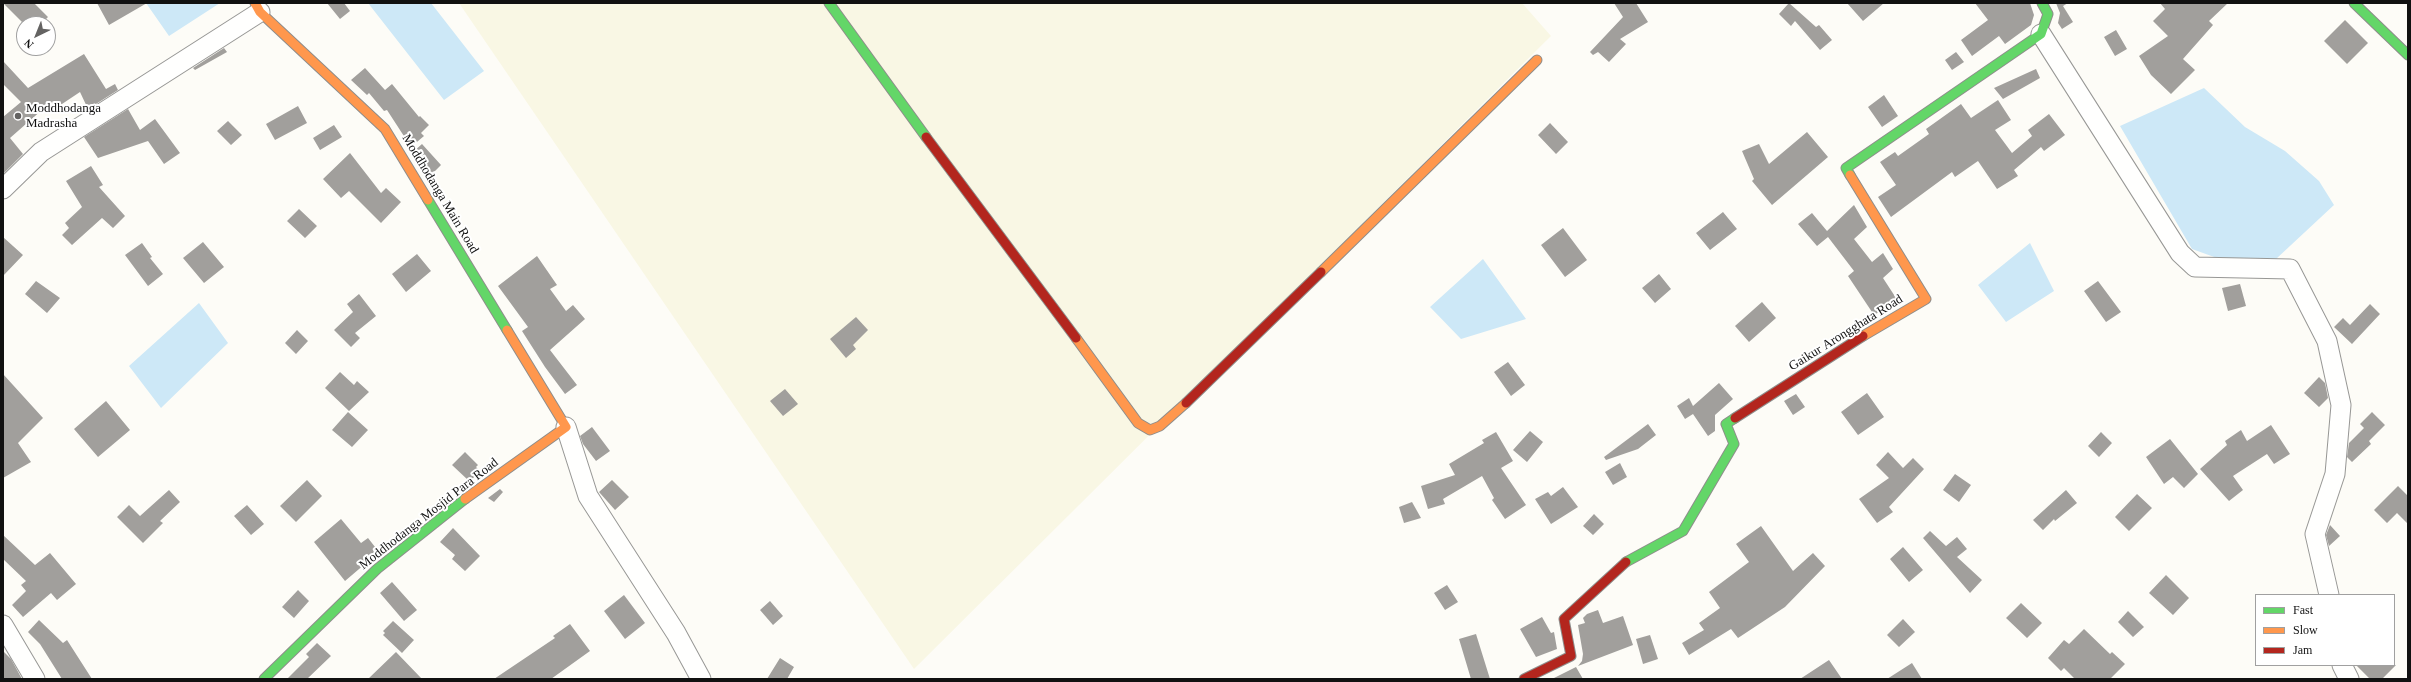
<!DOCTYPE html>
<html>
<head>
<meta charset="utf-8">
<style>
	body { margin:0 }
	#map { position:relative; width:2411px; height:682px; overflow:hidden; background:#fdfcf7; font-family:Georgia,serif }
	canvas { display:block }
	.frame { position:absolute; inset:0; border:4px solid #111; pointer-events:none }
	.legend { position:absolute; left:2255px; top:594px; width:140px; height:72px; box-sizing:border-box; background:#fff; border:1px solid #a0a0a0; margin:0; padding:5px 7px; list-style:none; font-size:12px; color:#111 }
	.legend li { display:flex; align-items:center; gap:8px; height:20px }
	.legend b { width:20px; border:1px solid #a0a0a0 }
	.north { position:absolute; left:16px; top:16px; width:40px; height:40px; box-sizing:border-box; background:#fff; border:1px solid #a0a0a0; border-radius:50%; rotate:223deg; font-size:11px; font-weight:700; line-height:16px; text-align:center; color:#111 }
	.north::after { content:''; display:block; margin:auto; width:14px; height:18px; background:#646362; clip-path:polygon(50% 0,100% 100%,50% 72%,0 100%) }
</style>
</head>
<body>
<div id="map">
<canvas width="2411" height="682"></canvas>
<div class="frame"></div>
<ul class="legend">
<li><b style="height:5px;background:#63d668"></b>Fast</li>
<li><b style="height:5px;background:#ff974d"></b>Slow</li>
<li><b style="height:5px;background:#b3261e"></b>Jam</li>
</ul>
<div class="north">N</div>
</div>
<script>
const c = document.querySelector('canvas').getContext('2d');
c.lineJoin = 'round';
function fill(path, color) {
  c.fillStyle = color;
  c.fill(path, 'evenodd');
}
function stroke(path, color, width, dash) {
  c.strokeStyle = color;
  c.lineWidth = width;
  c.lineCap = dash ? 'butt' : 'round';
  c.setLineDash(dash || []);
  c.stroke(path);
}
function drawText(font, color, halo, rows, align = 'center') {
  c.font = font + ' Georgia,serif';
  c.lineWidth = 4;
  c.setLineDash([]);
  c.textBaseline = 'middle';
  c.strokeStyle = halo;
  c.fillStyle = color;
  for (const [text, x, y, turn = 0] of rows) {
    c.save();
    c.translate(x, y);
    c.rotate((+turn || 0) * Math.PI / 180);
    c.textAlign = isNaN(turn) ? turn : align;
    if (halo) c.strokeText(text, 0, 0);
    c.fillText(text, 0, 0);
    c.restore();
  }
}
const farmland = new Path2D(`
	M459,3H1522L1551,36L914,669Z`);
const water = new Path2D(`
	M146,3H220L169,36Z
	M368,3H431L484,71L444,100Z
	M2204,88L2245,127L2285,151L2319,181L2334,205L2276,259L2228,262L2192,249L2120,126Z
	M2030,243L2054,291L2006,322L1978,285Z
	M1483,259L1526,319L1461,339L1430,307Z
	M199,303L228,343L161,408L129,366Z`);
const building = new Path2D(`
	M3,3H34L48,17L41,24H24Z
	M97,3H147L109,25Z
	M327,3H344L350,11L340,19Z
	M1614,3H1636L1648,22L1620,39L1626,44L1609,62L1598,52L1593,55L1590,52L1623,17Z
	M1789,3L1816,27L1819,25L1832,40L1820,50L1795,21L1791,26L1779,14Z
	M1847,3H1884L1863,21Z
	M1975,3H2030L2034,15L2031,25L2005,44L1999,36L1972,56L1961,40L1988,20Z
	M2056,3H2068L2063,6L2073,22L2062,29L2058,23L2060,13Z
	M2160,3H2228L2209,21L2213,25L2183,59L2195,70L2171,94L2151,75L2139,56L2168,36L2153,21L2165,9Z
	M2345,20L2368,43L2347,64L2324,41Z
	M2116,30L2127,49L2115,56L2104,37Z
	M224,48L227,52L195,70L193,68Z
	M1956,52L1964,62L1952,70L1945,60Z
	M84,54L106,89L115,84L118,90L88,109L80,92L56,108L51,102L10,138L23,154L3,174V117L21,102L3,84V61L28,88Z
	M365,68L385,90L392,84L419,117L420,116L429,125L421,133L424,136L411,147L387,110L384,111L369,93L367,95L351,80Z
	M2036,69L2040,78L2003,99L1994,88Z
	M1884,95L1898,116L1882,127L1868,107Z
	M1998,100L2011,120L1995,130L2012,153L2032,136L2028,130L2049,114L2065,135L2044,151L2041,147L2014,170L2018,176L1997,189L1978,161L1955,177L1952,172L1891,217L1878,197L1896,185L1880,162L1895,152L1898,156L1929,134L1926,129L1961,104L1971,118Z
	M298,106L307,123L275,140L266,124Z
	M128,109L140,130L155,119L180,153L164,164L148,141L98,158L84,137Z
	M228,121L242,135L231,145L217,131Z
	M1550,123L1568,142L1556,154L1538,135Z
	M334,125L342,137L320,150L313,138Z
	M1807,132L1828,157L1772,205L1752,181L1754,179L1742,151L1759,144L1769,164Z
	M422,144L441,165L429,177L413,152Z
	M350,153L381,193L386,188L401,202L381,223L349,191L341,198L323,179Z
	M91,166L103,185L99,187L125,216L113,228L102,218L72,245L62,235L69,228L65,223L82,207L66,181Z
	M1854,205L1867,227L1854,239L1872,262L1883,253L1893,269L1883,278L1898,301L1874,315L1848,276L1854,271L1828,237L1817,246L1798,224L1812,213L1827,231Z
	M299,209L317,226L305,238L287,221Z
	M1723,212L1737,229L1710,250L1696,233Z
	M1563,228L1587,260L1565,277L1541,245Z
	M3,237L23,255L3,276Z
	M203,242L224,267L204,283L183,258Z
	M142,243L152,257L150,258L163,274L148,286L125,255Z
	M417,254L431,271L406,292L392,274Z
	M537,256L557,285L550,289L566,311L573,305L585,319L550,350L577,385L565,394L545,367L522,331L528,327L498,286Z
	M1659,274L1671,289L1655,303L1642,288Z
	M36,281L60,298L47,313L25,294Z
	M2098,281L2121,312L2106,322L2084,291Z
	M2240,284L2246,306L2228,311L2222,288Z
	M359,294L376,316L355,333L360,338L351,347L334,330L353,312L347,304Z
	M1762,302L1776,318L1749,342L1735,326Z
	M2370,304L2380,314L2352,344L2334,327L2343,318L2350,325Z
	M856,317L868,330L853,345L856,349L846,358L830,339Z
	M297,330L308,341L296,354L285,343Z
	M1508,362L1525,385L1511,396L1494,372Z
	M340,372L354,385L357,381L369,392L349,411L325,388Z
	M3,374L43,418L18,443L31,462L3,478Z
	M2319,377L2325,383L2328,398L2319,407L2304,393Z
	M1719,383L1733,399L1715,415V431L1708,436L1693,414L1685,419L1677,406L1689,398L1693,406Z
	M785,389L798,404L783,416L770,401Z
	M1867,393L1884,417L1858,435L1841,412Z
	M1796,394L1805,407L1793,415L1784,401Z
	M106,401L130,430L98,457L74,429Z
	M348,412L368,430L352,447L332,430Z
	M2372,412L2385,425L2369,441L2371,444L2352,462L2347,457L2349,443L2364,428L2360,424Z
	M1648,424L1656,435L1638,449L1606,460L1604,457Z
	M2271,425L2290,454L2274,464L2267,454L2233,476L2243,490L2229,501L2200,469L2227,445L2225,441L2241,430L2247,441Z
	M592,427L610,451L596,461L583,444L580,436Z
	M1530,431L1543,442L1527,462L1513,450Z
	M1496,432L1513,461L1501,468L1526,505L1505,519L1492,500L1494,498L1482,476L1443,499L1445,504L1428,509L1421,486L1455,475L1449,464L1484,443L1482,440Z
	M2101,432L2112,443L2099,457L2088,446Z
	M2170,439L2198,474L2184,488L2173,477L2164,484L2146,457Z
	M465,452L478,465L476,467L481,472L469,481L452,465Z
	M1888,452L1903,468L1913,458L1924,469L1889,507L1893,512L1877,523L1859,499L1889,478L1876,465Z
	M1620,463L1627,477L1613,485L1605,472Z
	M1955,474L1971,485L1959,502L1943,490Z
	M307,480L322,496L296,522L280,506Z
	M612,480L629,497L615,510L599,492Z
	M2398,486L2408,496V524L2397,513L2387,523L2374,510Z
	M1563,487L1578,507L1551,524L1535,499L1548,492L1551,496Z
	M500,489L503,492L494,502L488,498Z
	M169,490L180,502L160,521L163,523L143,543L117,517L129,505L140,516Z
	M2066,490L2077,503L2055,521L2054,519L2043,530L2033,520Z
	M2137,494L2152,508L2129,531L2115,517Z
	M1412,502L1421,518L1404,523L1399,507Z
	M247,505L264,524L251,535L234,516Z
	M1594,514L1604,524L1593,535L1583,526Z
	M341,519L361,543L368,538L379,552L345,581L314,542Z
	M2330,525L2340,536L2329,546L2326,535Z
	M1761,526L1793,571L1813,553L1825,566L1785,607L1738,638L1731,629L1689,655L1682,643L1704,630L1699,623L1720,608L1709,592L1749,562L1736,544Z
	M453,528L480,556L465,571L452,559L455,555L440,542Z
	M1930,531L1946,546L1957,537L1967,549L1957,557L1982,580L1970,593L1923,538Z
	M3,535L35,565L50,553L76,584L57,600L51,593L23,617L12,605L26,591L21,585L26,581L3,559Z
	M1903,547L1923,570L1909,582L1890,559Z
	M2166,575L2189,598L2173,615L2149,593Z
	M392,582L417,610L404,621L380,593Z
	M1447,585L1458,602L1445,610L1434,593Z
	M298,590L309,601L294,618L282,607Z
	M624,595L645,623L625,639L604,611Z
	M770,601L783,616L773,625L760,610Z
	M2021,603L2042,623L2027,638L2006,618Z
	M1598,610L1603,623L1623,616L1633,645L1578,666L1582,661L1583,654L1578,625L1585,623L1583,618L1587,614Z
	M2128,611L2144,627L2133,637L2118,622Z
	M1542,617L1551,633L1554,632L1557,649L1536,657L1520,629Z
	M1903,619L1915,632L1899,647L1887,635Z
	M39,620L63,643L67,640L92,679H62L40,644L28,632Z
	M393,621L414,640L402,653L383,635L385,633L383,631Z
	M570,624L590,651L551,679H494L555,638L553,636Z
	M2084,629L2110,654L2112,652L2125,664L2110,679H2075L2064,668L2061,671L2048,658L2064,640L2069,644Z
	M1476,634L1490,679H1471L1459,639Z
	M1650,635L1658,659L1643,664L1636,639Z
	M317,643L331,656L307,679H287L309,657L306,654Z
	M3,651L11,659L22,679H3Z
	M396,652L422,679H368Z
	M780,658L794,667L787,679H767Z
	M1829,660L1842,679H1800Z
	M1912,663L1922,679H1887Z
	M2356,665H2396L2382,679H2370Z
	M1576,667L1583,679H1552Z`);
const street = new Path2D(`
	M2041,34L2180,253L2195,267L2290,269L2327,341L2341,405L2335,474L2315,534L2329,595
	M3,189L41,152L260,12
	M566,427L588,496L676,633L701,679
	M3,625L35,679
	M2342,665L2349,679`);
const fast = new Path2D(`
	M829,3L926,137
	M2354,3L2408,55
	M1850,175L1846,168L2041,34L2048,14L2042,3
	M428,200L507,330
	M1626,562L1683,531L1734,444L1726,424L1735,418
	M264,679L377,569L465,499`);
const slow = new Path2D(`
	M255,3L260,12L385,129L428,200
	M1850,175L1926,299L1863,336
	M1321,272L1537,60
	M1076,338L1138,423L1150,430L1160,426L1186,403
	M465,499L566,427L507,330`);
const jam = new Path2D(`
	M926,137L1076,338
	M1186,403L1321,272
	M1735,418L1863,336
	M1524,679L1571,656L1564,619L1626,562`);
const markers = [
	[18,116,4,"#646362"]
];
const poiNames = [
	["Moddhodanga",26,109],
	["Madrasha",26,124]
];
const streetNames = [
	["Moddhodanga Main Road",440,194,59],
	["Gaikur Arongghata Road",1846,333,-32],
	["Moddhodanga Mosjid Para Road",429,514,-38]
];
fill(farmland, '#f9f7e4');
fill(water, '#cde8f7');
fill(building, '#a19f9c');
stroke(street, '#979795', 21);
stroke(fast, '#8e8d8b', 11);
stroke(slow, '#8e8d8b', 11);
stroke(jam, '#8e8d8b', 11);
stroke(street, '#fffffe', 19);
stroke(fast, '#63d668', 9);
stroke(slow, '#ff974d', 9);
stroke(jam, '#b3261e', 9);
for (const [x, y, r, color] of markers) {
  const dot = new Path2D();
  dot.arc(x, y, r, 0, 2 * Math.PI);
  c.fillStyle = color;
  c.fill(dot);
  stroke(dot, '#fff', 1.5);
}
drawText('13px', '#111', '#fff', poiNames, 'left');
drawText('13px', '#111', '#fff', streetNames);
</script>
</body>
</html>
